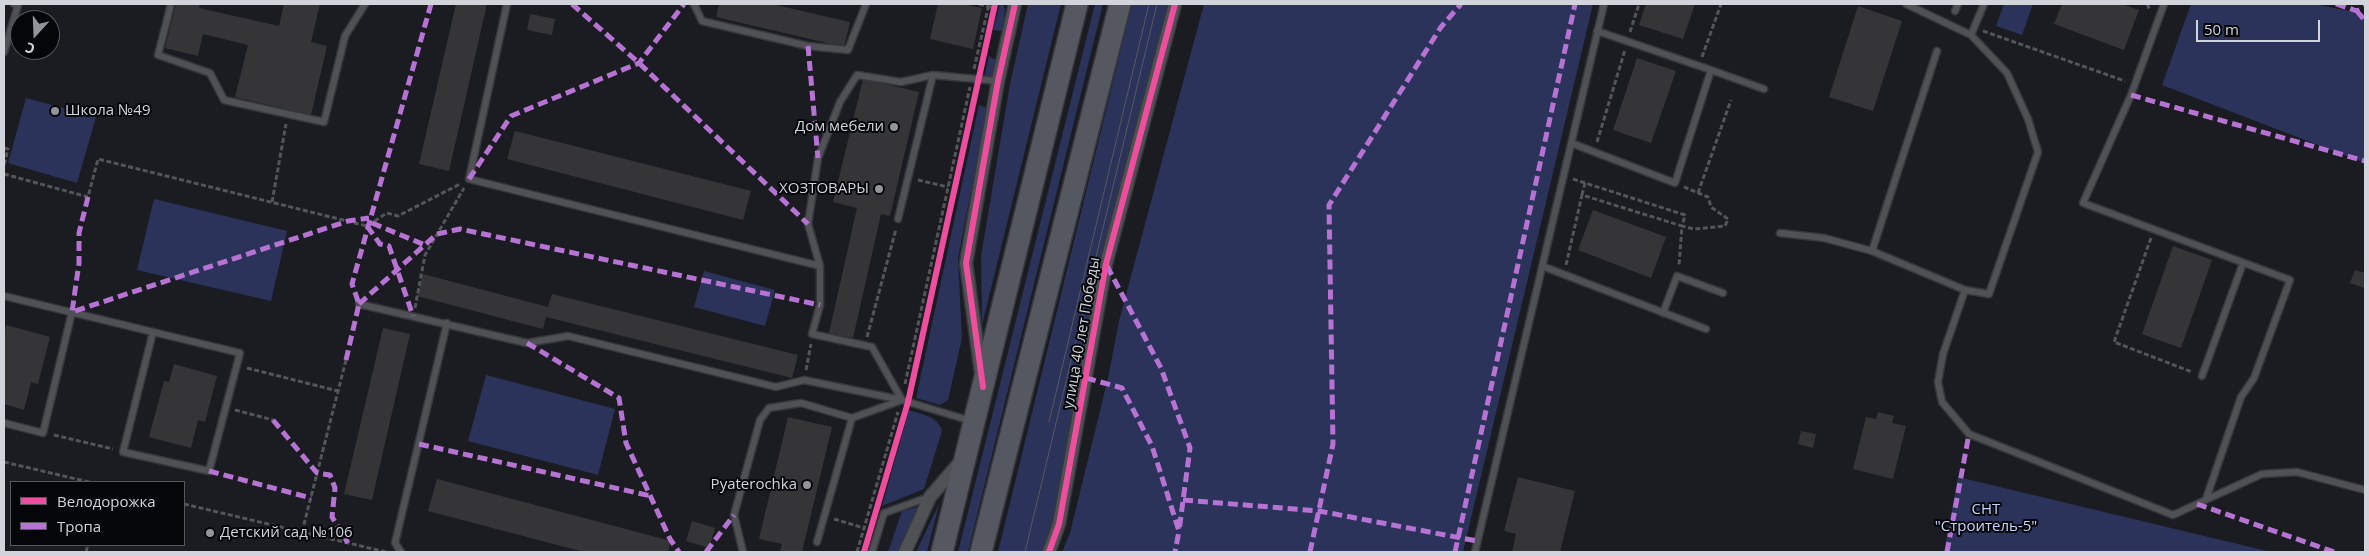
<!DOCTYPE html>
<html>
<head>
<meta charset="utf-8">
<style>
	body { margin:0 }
	#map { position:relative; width:2369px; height:556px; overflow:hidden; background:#1b1c22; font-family:"Open Sans",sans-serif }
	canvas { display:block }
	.frame { position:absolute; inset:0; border:5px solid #d2d4db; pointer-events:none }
	.legend { position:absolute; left:10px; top:481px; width:175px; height:65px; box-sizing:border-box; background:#05060a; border:1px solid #57585e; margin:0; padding:6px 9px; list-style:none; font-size:15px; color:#d2d4db }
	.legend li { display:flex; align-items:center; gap:10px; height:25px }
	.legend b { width:25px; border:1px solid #57585e }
	.north { position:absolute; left:10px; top:10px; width:50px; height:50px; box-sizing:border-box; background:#05060a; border:1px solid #57585e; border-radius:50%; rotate:200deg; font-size:14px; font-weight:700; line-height:20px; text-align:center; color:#d2d4db }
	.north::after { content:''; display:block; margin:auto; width:18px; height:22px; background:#92949a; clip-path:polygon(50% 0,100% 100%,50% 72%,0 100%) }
	.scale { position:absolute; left:2196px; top:20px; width:124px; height:22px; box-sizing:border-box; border:2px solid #d2d4db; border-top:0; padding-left:6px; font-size:15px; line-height:18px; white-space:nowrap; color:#d2d4db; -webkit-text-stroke:4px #05060a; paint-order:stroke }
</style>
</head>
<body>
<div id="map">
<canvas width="2369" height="556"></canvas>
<div class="frame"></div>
<ul class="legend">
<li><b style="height:6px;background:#ef4d9e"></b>Велодорожка</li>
<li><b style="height:6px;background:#b673d3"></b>Тропа</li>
</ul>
<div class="north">С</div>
<div class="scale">50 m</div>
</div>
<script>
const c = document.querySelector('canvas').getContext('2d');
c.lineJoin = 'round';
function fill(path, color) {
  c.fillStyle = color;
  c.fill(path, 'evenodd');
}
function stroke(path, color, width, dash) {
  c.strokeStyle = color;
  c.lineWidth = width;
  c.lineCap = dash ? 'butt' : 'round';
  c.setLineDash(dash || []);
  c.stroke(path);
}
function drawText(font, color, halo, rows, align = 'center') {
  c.font = font + ' "Open Sans",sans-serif';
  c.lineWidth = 4;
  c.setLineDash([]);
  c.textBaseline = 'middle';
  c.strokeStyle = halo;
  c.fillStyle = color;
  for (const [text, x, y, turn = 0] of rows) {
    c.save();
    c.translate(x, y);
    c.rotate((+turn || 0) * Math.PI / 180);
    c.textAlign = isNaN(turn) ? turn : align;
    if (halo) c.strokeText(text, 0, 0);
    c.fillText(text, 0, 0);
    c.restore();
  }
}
const green = new Path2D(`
	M1000,4H1003L1005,10L1003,31L993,30Z
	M1028,4H1061L982,325L981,256L1010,84Z
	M1095,4H1103L968,552H958Z
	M1132,4H1171L1148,94L1057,518L1043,552H998Z
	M1204,4H1593L1463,552H1062L1070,533L1108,378L1119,321Z
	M2004,4H2033L2022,35L1996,26Z
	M2191,4H2313L2365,14V163L2162,85Z
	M989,56L999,62L993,85L983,83Z
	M26,98L96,117L77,183L8,163Z
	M979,105L987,108L958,258L962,338L948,400L940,405L916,398Z
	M154,199L287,231L271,301L137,270Z
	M704,271L775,290L765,326L694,307Z
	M486,375L615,409L598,475L468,441Z
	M909,410C923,415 938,416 942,431L924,489L882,506Z
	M1958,477L2271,552H1944Z
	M939,504L927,552H916Z
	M918,507L900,552H888L902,511Z`);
const building = new Path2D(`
	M176,4H200L199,8L279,26L284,4H320L311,42L327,46L311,115L235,97L248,45L203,34L198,56L165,48Z
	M456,4H487L449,171L419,164Z
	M719,4H772L850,22L844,47L716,17Z
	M938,4H962L982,8L973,49L930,39Z
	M1646,4H1695L1683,39L1639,25Z
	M2062,4H2122L2139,10L2124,50L2054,24Z
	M1858,6L1902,21L1873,111L1829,97Z
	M530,14L555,19L552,35L527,30Z
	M1637,58L1676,71L1651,143L1613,130Z
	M863,79L919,92L890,216L881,214L853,338L829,333L857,208L833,202Z
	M515,131L751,191L743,220L507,159Z
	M1593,210L1666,237L1651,278L1578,250Z
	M2173,246L2212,260L2181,348L2142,334Z
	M2355,270L2365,273L2364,288L2350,283Z
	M423,274L548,307L552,294L798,355L792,378L546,317L543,329L417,296Z
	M6,325L50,337L38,384L31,382L24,410L4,404V335Z
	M383,328L410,334L372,500L344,494Z
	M174,364L217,376L205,422L198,420L191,448L149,437L164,381L169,382Z
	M1878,412L1894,416L1892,423L1906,426L1893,479L1853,469L1866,417L1876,419Z
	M788,417L832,427L802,552H780L782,544L759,539Z
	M1801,431L1816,434L1813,448L1798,444Z
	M1518,477L1575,491L1560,552H1512L1516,534L1504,531Z
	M437,479L671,541L668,552H584L428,511Z
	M692,521L715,528L709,548L686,541Z`);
const path = new Path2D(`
	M979,4L994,8
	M2147,4L2150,10
	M1983,31L2125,81
	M1630,32L1639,4
	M1702,57L1721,4
	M974,69L989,4
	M1597,142L1625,50
	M4,148L8,149L4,166
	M4,174L88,197L98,159L367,226L387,213L398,216L460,184
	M1573,179L1585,183
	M918,180L948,187
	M1698,193L1731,100
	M1582,195L1585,183L1685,215L1682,226L1694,229L1725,226L1728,219L1711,207L1708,197L1684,187
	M272,202L286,124
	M2151,238L2114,342L2192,372
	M1566,265L1582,195L1682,226L1679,265
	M415,308L425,255L464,188
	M867,337L896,229
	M247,368L338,391
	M806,370L811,344
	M905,384L970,87
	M235,410L273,420
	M54,435L113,449
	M4,462L89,482
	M184,504L386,552
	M834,519L864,528
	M302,532L346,360
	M86,552L88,545
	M857,552L898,412`);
const lane = new Path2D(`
	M171,4L158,55L210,73L224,100L324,122L345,36L365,4
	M507,4L469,179L820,266
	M694,4L702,21L808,46L848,50L866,4
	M1906,4L1971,35L2007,73L2028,119L2038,152L1989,294L1965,290
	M2164,4L2131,95L2083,203L2290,280L2254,378L2241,397L2206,499
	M1955,11L1958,4
	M1597,31L1711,70
	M1971,35L1984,4
	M4,52L18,5L14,4
	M1571,143L1675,183L1711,70L1764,89
	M898,219L933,75
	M1780,233L1824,238L1872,251L1965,290L1943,354L1938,382L1942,402L1969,434L2173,515L2262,474L2297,472L2365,490
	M1872,251L1937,51
	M1542,266L1706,329
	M4,296L240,353L209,471L123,452L153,332
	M359,304L527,343L568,336L776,387L804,380L902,400L971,421
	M1663,313L1677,276L1723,293
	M2202,376L2243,263
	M4,423L43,433L72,312
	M817,542L852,418
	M401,552L395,543L447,323
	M743,552L734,515L760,420L769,408L801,403L852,418L902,400L872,347L812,334L820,305V266L808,224L818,158L840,102L857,75L901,82L933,75L998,81
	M872,552L884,513L929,497
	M1475,552L1604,4`);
const street = new Path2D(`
	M981,373L966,263L998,81L1015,4
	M905,552L930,497L960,462
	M1049,552L1059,524L1106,264L1175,4`);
const primary = new Path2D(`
	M942,552L1077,4
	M981,552L1120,4`);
const tram = new Path2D(`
	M1049,422L1149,4
	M1025,552L1157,4`);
const quiet = new Path2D(`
	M572,4L639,63L808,224
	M2336,4L2357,11L2365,7
	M2357,11L2365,21
	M808,46L818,158
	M2131,95L2365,161
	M469,179L511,116L639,63L684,4
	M88,197L79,233V263L72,312L348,221L369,218
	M372,223L425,245
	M367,226L380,244L389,246L413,316
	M1107,266L1161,368L1190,448L1179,531
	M359,304L437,234L460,229L820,305
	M527,343L619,398L626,443L670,539L679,552
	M346,360L359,304L352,284L431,4
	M1086,378L1122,388L1152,446L1179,531L1175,552
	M273,420L317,473L330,475L335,488L332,517L348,543
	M419,444L651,496
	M209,471L311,498
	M1183,500L1319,511L1477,541
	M2197,504L2334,552
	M706,552L734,515
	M1310,552L1333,444L1329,205L1441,27L1461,4
	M1455,552L1575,4
	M1947,552L1969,434`);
const cycleway = new Path2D(`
	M983,387L966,263L998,81L1015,4
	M864,552L908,402L995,4
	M1049,552L1059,524L1106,264L1175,4`);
const markers = [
	[55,111,5,"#92949a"],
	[894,127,5,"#92949a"],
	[879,189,5,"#92949a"],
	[807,485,5,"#92949a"],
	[210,533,5,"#92949a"]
];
const poiNames = [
	["Школа №49",65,111,"left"],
	["Дом мебели",884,127],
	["ХОЗТОВАРЫ",869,189],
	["Pyaterochka",797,485],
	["Детский сад №106",220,533,"left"]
];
const streetNames = [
	["улица 40 лет Победы",1082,333,-80]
];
const parkNames = [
	["СНТ",1986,510],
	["\"Строитель-5\"",1986,527]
];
fill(green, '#2b335a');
fill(building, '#353537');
stroke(lane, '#37383d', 9);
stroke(street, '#37383d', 15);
stroke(primary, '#37383d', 24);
stroke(path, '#545558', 3, [5, 2.5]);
stroke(lane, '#4f5155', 6);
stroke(street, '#4f5155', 12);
stroke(primary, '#555761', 21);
stroke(tram, '#58595d', 1);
stroke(quiet, '#b673d3', 5, [10, 5]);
stroke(cycleway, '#ef4d9e', 6);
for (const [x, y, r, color] of markers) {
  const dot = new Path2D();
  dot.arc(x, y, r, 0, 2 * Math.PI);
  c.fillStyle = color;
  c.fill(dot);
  stroke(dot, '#05060a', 2);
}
drawText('15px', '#d2d4db', '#05060a', poiNames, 'right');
drawText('15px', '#d2d4db', '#05060a', streetNames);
drawText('15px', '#c8d3f9', '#05060a', parkNames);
</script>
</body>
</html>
